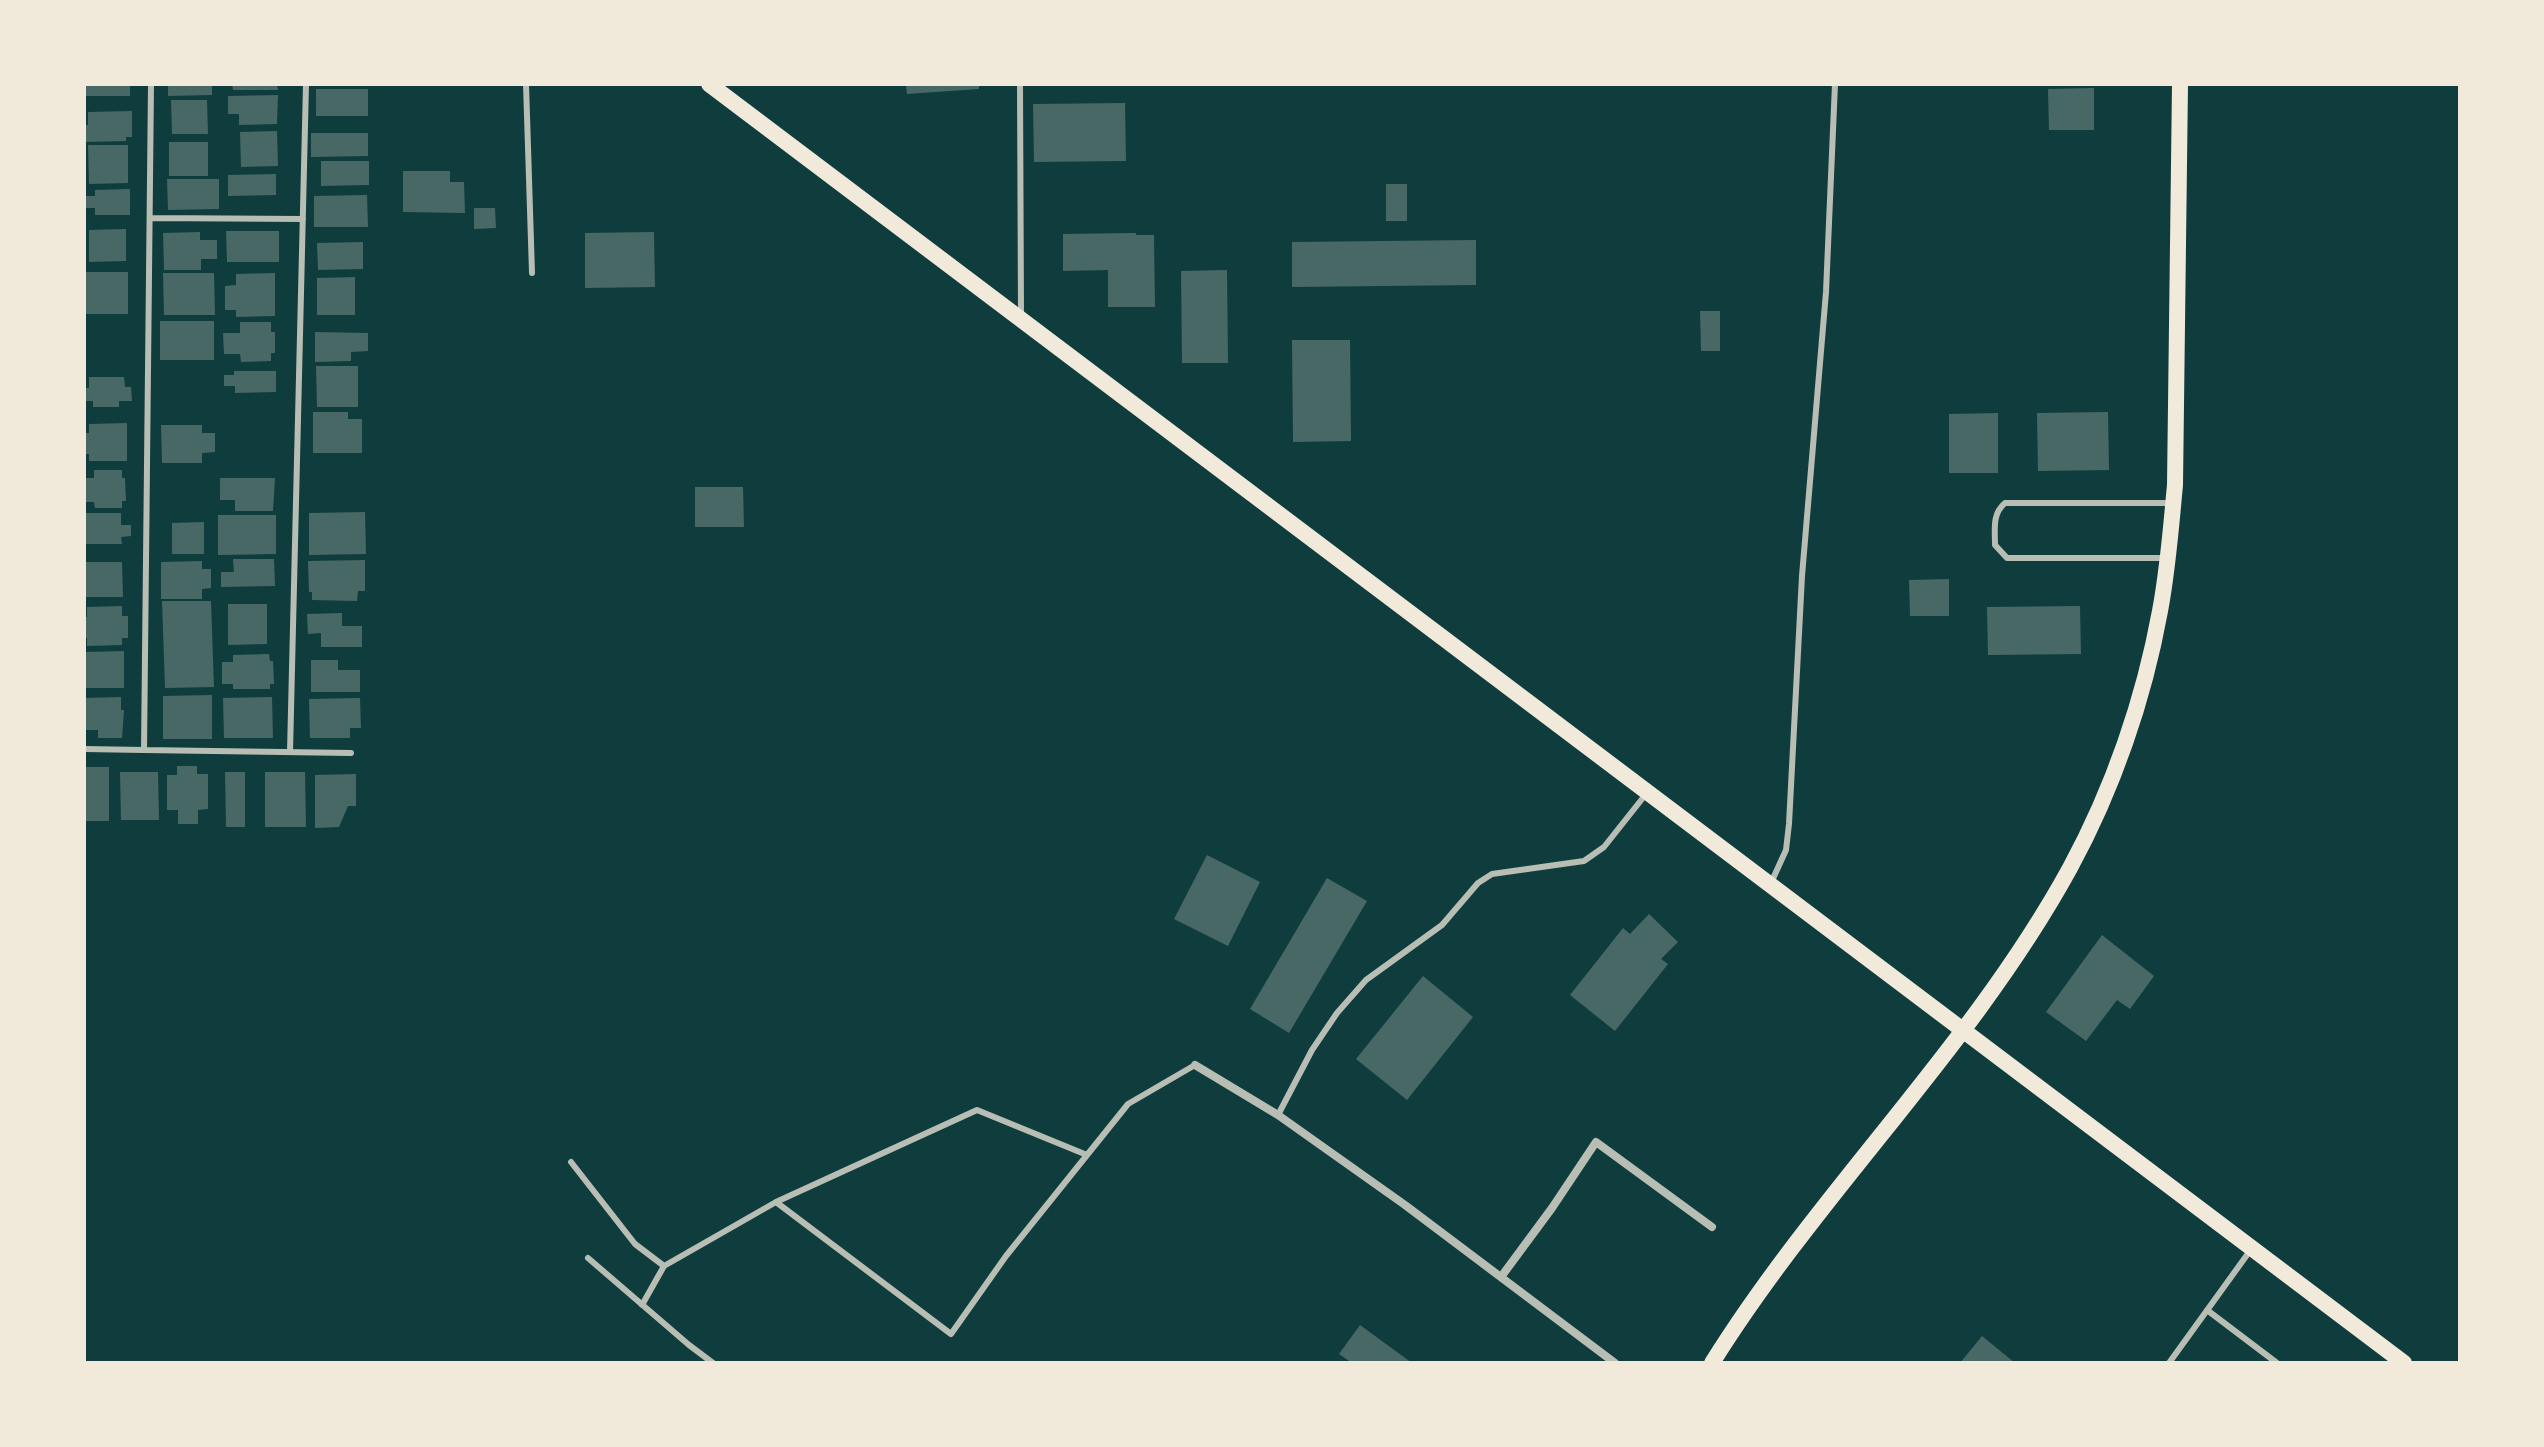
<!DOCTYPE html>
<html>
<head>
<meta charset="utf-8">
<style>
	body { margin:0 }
	#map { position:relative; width:2544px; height:1447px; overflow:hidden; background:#0f3d3e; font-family:"Libre Baskerville",serif }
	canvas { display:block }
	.frame { position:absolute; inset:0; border:86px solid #f1e9da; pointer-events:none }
</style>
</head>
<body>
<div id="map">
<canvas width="2544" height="1447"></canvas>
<div class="frame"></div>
</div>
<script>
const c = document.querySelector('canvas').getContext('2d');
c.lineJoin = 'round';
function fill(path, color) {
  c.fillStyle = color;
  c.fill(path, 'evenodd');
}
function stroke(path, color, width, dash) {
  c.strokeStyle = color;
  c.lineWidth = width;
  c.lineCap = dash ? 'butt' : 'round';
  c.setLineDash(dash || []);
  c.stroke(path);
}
const building = new Path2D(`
	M85,84H130V96H86Z
	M168,84H212V95L168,96Z
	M232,84H277L278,90H233Z
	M906,84H979V89L907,94Z
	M2094,88V130H2049L2048,89Z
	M316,89H368V116H316Z
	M278,95L277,124L239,125V114H228V96Z
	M171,100H207L208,134H172Z
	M1125,103L1126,161L1034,162L1033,104Z
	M132,111V137H126V141L84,142V125H88V112Z
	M277,131L278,166L241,167L240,132Z
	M311,133H368V156L311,157Z
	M169,142H208V176H169Z
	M88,145H128V183L89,184Z
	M321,161H369V185L321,186Z
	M403,171H450V182H464L465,213L403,212Z
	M276,174V195L228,196V175Z
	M167,179H219V209L168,210Z
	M1386,184H1407V221H1386Z
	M130,189V215H95V208H84V196H95V190Z
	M367,195L368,227H314V196Z
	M474,208H495L496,228L474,229Z
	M126,229V261L89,262V230Z
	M226,231H279V262H227Z
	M200,232V240H217V259H201V270H164L163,233Z
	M654,232L655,287L585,288V233Z
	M1136,233V235H1154L1155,307H1108V270L1063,271V234Z
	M1476,240V285L1292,287V242Z
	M363,242V269L318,270L317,243Z
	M1227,270L1228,363H1182L1181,271Z
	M84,272H128V314H84Z
	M163,273H214L215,315H164Z
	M275,273V316L236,317V310H225V286L236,285V274Z
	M355,277V315H317V278Z
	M1700,311H1720V351H1701Z
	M160,321H214V360H160Z
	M240,322H271V332H275V353H271V361L241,362L240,354H224L223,333H240Z
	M315,332L368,333V351L351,352V361L315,362Z
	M1292,340H1350L1351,441L1293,442Z
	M316,366H358V407H317Z
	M234,371H276V392L235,393V386H224V375H234Z
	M89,377H124L125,387H131L132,401H119V407H93V401H84V388H89Z
	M313,412H348V419H362V453H313Z
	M2108,412L2109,470L2038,471L2037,413Z
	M1998,413V473H1949V414Z
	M127,423V461H89V454H84V433H89V424Z
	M161,425H202V433H215V452L202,453V463H162Z
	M94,470H122V478H125L126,501H122V508H95L94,502H84V478H94Z
	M220,478H275L273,511H235V500H220Z
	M695,487H743L744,527H695Z
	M365,512L366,554L309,555V513Z
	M84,513H121V525H131V536L121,537L122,544H84Z
	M218,515H276V554L218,555Z
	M204,522V554H172V523Z
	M233,559H274L275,586L221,587V572H234Z
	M365,560V591H358L357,601L312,600V592H309L308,561Z
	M202,561V569H211V588L202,589V599H161V562Z
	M84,562H122L123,597H84Z
	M1949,579V616H1910L1909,580Z
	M162,601H211L214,687L165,688Z
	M228,604H267V644L228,645Z
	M122,606V616H128V638H122V645L87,646V638H84V617H87V607Z
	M2080,606L2081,654L1988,655L1987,607Z
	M342,613V626H362V647H321V633L308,634L307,614Z
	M124,651V688H84V652Z
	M269,654L270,661H273L274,684H270V689H233V684H222V662H233V655Z
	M311,660H338V670H360V692H311Z
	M212,695V739H163V696Z
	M121,697V710H124L122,738H98V730H84V698Z
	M272,697L273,738H224L223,698Z
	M360,698L361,728H350V738H310L309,699Z
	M177,766H197V774H208V809L198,810V824H178V810H167V775H177Z
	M84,767H109V821H84Z
	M120,772H158L159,820H121Z
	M225,772H245V827H226Z
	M265,772H305L306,827H265Z
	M356,774V806H348L339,827L315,828V775Z
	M1207,855L1260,882L1228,946L1174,919Z
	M1327,878L1367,901L1289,1033L1250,1009Z
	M1649,914L1678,942L1661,959L1668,964L1615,1031L1570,995L1623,928L1630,934Z
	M2102,935L2154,976L2130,1009L2117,1000L2086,1041L2046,1012Z
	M1423,976L1473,1017L1407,1100L1356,1059Z
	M1360,1325L1412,1363H1352L1339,1354Z
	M1982,1336L2015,1363H1960Z`);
const service = new Path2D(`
	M151,84L144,750L351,753
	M526,84L532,273
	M1020,84L1021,316
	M150,218L303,219
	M2167,558H2007L1995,545C1995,529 1992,514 2005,503H2170
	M84,749L144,750
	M290,752L306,84
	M1771,883L1786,850L1789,824L1802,576L1826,292L1835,84
	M1278,1115L1312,1050L1337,1013L1366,980L1442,925L1478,883L1492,874L1584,861L1604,847L1646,794
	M571,1162L635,1244L664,1266L776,1202L951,1334L1006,1256L1128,1104L1195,1065
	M776,1202L977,1110L1087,1155
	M588,1258L689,1345L713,1363
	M642,1305L664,1266
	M2207,1310L2277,1363
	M2169,1363L2252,1248`);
const minor = new Path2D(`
	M1195,1065L1278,1115L1405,1205L1615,1363
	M1501,1277L1552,1208L1596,1142L1712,1227`);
const secondary = new Path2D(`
	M709,84L2404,1363
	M1712,1363C1820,1190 1972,1047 2070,868C2113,789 2144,699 2160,611C2168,569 2171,527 2175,485L2180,84`);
fill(building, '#486865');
stroke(service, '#b8beb3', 6);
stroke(minor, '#b8beb3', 8);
stroke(secondary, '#f1e9da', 16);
</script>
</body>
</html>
